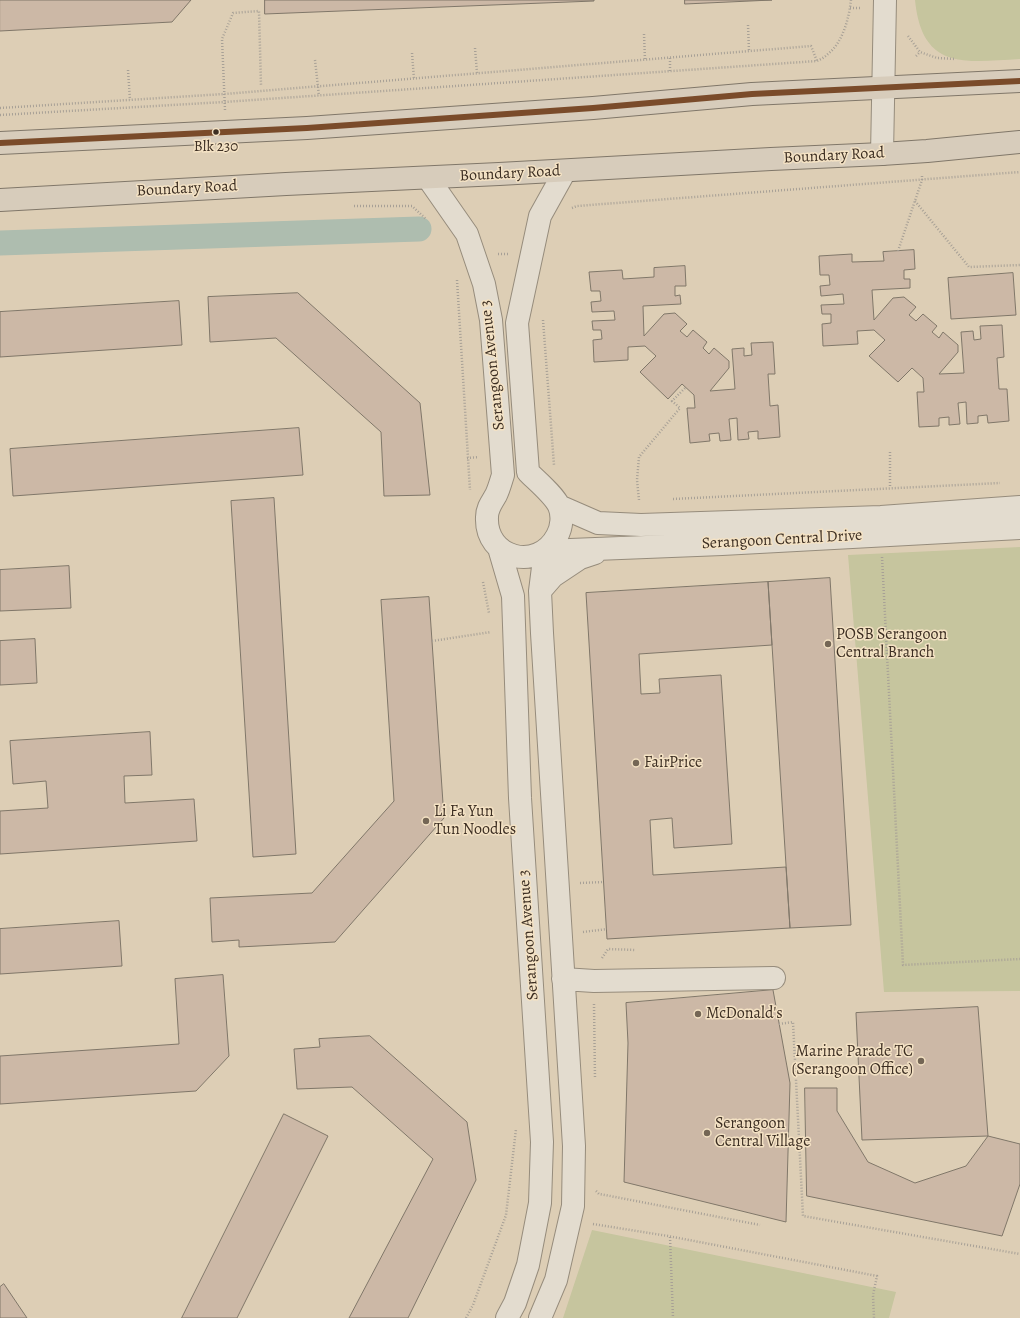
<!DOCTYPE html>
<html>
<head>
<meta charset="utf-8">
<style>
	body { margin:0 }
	canvas { display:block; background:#ddceb5 }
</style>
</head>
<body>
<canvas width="1020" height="1318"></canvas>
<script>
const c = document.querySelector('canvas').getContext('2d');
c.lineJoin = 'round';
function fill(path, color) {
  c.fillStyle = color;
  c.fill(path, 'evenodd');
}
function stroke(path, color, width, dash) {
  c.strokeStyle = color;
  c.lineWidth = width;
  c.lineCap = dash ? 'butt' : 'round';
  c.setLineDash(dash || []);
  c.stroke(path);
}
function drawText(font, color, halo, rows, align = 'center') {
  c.font = font + ' Alegreya,serif';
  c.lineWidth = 3;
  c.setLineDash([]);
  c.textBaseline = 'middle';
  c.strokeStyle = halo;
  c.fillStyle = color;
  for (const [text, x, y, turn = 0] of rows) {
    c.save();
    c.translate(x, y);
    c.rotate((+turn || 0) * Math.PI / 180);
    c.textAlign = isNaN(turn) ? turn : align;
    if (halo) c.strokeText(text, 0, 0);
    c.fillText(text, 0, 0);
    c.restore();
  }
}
const green = new Path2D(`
	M915,0H1020V59C965,62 922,71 915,0Z
	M1020,547V991L884,992L848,555Z
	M592,1230L896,1292L889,1318H563Z`);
const canal = new Path2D(`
	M0,243L419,229`);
const building = new Path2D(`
	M0,0H191L172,22L0,31Z
	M265,0H594V1L265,14Z
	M685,0H772L685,4Z
	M914,250L915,269L904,270V279H910V288L872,290L874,320L893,298L904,297L916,307L909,315L916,321L923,314L937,326L932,332L939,338L943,332L958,345V352L939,374L964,373L961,332L973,331L974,340L981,339L980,326L1002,325L1004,357L997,358L999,389H1007L1009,421L988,423L987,415L978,416V423L967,424L966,402L958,403L960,424L949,425V417L939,418V426L919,427L917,392H924L923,378L912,368L898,382L869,356L885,340L874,330L857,331L858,344L823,346L822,324L831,323V314H822L821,305L844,304L843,294L821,296L820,286L830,285L829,275H820L819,256L852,254V262L884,261L883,252Z
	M685,266L686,286H675V296L680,295L681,304L643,306L644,336L664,314L675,313L687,324L680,331L687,337L693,330L707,342L703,348L709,354L714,348L729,361V368L710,391L735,389L732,349L744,348V356L752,355L751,343L773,342L775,374H768L770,406L778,405L780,437L758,439V431L748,432L749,439L738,440L737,418L729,419L731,440L720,441L719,433L709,434L710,441L690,443L687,408H695L694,395L682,384L668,399L640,372L656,356L645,346L628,347V360L594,362L593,340L602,339L601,330H593L592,321L615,320L614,311L592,312L591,302L601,301L600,291H591L589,272L622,270L623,279L654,277V268Z
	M1013,273L1016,315L951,319L948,278Z
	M298,293L420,403L430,495L384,496L381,432L276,338L210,342L208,297Z
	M179,301L182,345L0,357V312Z
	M299,428L303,475L13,496L10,449Z
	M274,498L296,854L253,857L231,501Z
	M69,566L71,608L0,611V570Z
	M830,578L851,925L790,928L768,582Z
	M768,582L772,645L639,654L641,694L660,693L659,679L721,675L732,844L674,848L672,818L650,820L653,875L786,867L790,928L607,939L586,593Z
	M429,597L444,818L335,942L239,947V940L212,942L210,898L312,893L394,801L381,600Z
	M35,639L37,683L0,685V641Z
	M150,732L152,775L124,776L125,803L194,799L197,841L0,854V811L48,808L46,781L13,784L10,741Z
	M119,921L122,966L0,974V929Z
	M223,975L229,1056L196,1091L0,1104V1056L179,1044L175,979Z
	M773,990L790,1083L786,1222L624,1182L628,1043L626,1003Z
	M978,1007L988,1136L862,1140L856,1013Z
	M370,1036L467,1122L476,1180L408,1318H349L433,1159L352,1087L297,1089L294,1049L320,1047L319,1039Z
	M805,1088H837V1111L868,1162L915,1183L966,1166L988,1136L1020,1144V1184L1002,1236L807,1196Z
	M284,1114L328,1136L237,1318H182Z
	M4,1284L27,1318H0V1287Z`);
const path = new Path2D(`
	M850,8H862
	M748,25L749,51
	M644,34L645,60
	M908,36L920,52L937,58L956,59
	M475,48L477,73
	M412,53L414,79
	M916,56L920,52
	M670,58V71
	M315,60L319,96
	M128,70L130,100
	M0,108L224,94L811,46L817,61
	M225,110L222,39L233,13L259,11L261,85
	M0,115L224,102L817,61C821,59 825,57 828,54C843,42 849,18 851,0
	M915,201L969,267L1020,265
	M354,206H412L426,219
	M572,208L577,206L1020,172
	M898,251L922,180V174
	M498,254H509
	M457,280L470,490
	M543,320L554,465
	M890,452V488
	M467,458L479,457
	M673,499L1000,483
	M639,500L637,480L639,457L680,408L672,401L686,387
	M882,557L903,965L1020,959
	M483,582L489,613
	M432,641L491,632
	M580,883L604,882
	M583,932L607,929
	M602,958L608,949L636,950
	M594,1004L595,1079
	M779,1024L793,1022L803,1216L1020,1254
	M596,1191L599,1194L605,1195L760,1225
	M593,1224L668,1236L877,1276L873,1295L874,1318
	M670,1237L673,1318
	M466,1318L473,1305L506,1215L516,1129`);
const minor = new Path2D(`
	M882,154L885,0
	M428,178L467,234L484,284L491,320L503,475C501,481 499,489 496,495C492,502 487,508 487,517C485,559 538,572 557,536C562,527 563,515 559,506C554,495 537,481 528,472L517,323L540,216L565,171
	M559,506L598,523L641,525L881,517L1020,507
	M499,548L513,596L520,798L542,1142L540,1203L528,1265L515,1303L507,1318
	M545,551L722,544L1020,528
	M540,591L553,576L580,558L595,553
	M563,979L594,981L774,978
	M540,1318L556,1280L573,1206L574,1146L542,633L540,591L545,551`);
const major = new Path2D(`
	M0,143L307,128L593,108L752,94L1020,81
	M0,200L286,184L499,174L771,159L882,154L927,151L1020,142`);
const bus1 = new Path2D(`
	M0,143L307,128L593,108L752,94L1020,81`);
const markers = [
	[216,132,3.5,"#3c2e22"],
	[828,644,4,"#746655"],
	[636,763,4,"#746655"],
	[426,821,4,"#746655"],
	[698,1014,4,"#746655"],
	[921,1061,4,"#746655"],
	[707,1133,4,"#746655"]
];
const busNames = [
	["Blk 230",216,147]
];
const streetNames = [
	["Boundary Road",834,156,-3],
	["Boundary Road",510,174,-3],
	["Boundary Road",187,189,-3],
	["Serangoon Avenue 3",493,365,-96],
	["Serangoon Central Drive",782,540,-3],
	["Serangoon Avenue 3",529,935,-94]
];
const poiNames = [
	["POSB Serangoon",836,635],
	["Central Branch",836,653],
	["FairPrice",644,763],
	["Li Fa Yun",434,812],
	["Tun Noodles",434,830],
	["McDonald's",706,1014],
	["Marine Parade TC",913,1052,"right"],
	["(Serangoon Office)",913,1070,"right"],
	["Serangoon",715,1124],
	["Central Village",715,1142]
];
fill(green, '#c6c59e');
stroke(canal, '#aebdaf', 25);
fill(building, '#ccb8a6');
stroke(building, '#807769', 1);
stroke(minor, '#968c7c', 24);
stroke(major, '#807769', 24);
stroke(path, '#a7a096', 2.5, [1, 2]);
stroke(minor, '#e3dccf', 22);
stroke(major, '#d7ccbb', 22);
stroke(bus1, '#7a4b2a', 6);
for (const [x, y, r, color] of markers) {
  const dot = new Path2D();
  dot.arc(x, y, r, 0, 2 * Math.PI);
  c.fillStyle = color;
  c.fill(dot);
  stroke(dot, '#f4e2c4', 1.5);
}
drawText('15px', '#3c2e22', '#f4e2c4', busNames);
drawText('16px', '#3c2e22', '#f4e2c4', streetNames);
drawText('16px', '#3c2e22', '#f4e2c4', poiNames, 'left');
</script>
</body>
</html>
